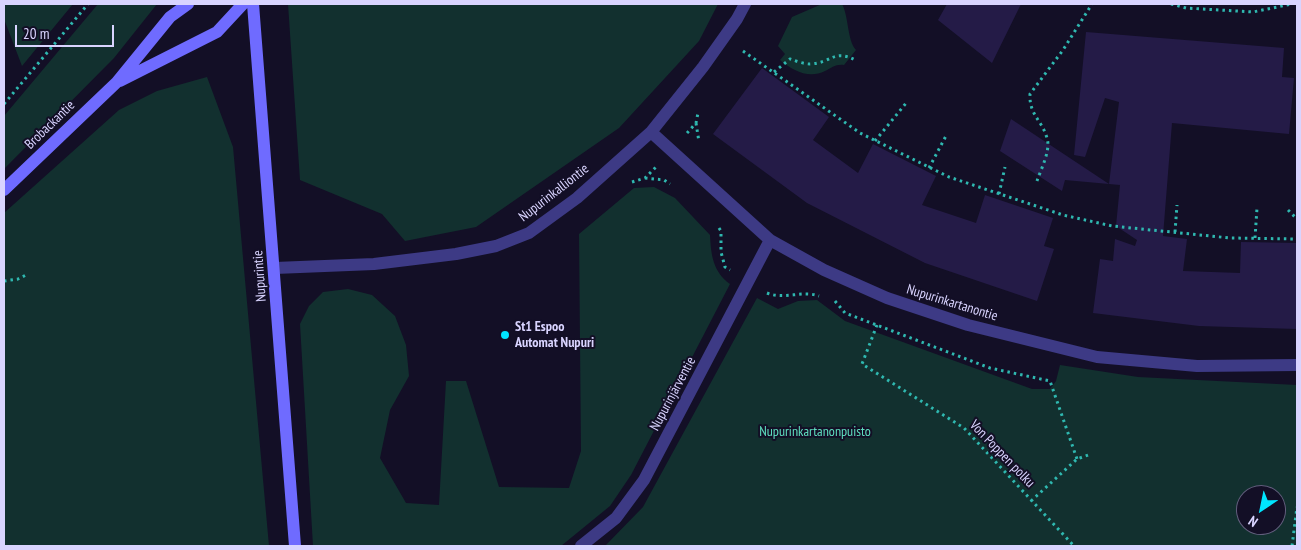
<!DOCTYPE html>
<html>
<head>
<meta charset="utf-8">
<style>
	body { margin:0 }
	#map { position:relative; width:1301px; height:550px; overflow:hidden; background:#130f26; font-family:"PT Sans Narrow",sans-serif }
	canvas { display:block }
	.frame { position:absolute; inset:0; border:5px solid #d9d4ff; pointer-events:none }
	.north { position:absolute; left:1236px; top:485px; width:50px; height:50px; box-sizing:border-box; background:#130f26; border:1px solid #625e7d; border-radius:50%; rotate:214deg; font-size:14px; font-weight:700; line-height:20px; text-align:center; color:#d9d4ff }
	.north::after { content:''; display:block; margin:auto; width:18px; height:22px; background:#00e5ff; clip-path:polygon(50% 0,100% 100%,50% 72%,0 100%) }
	.scale { position:absolute; left:15px; top:25px; width:99px; height:22px; box-sizing:border-box; border:2px solid #d9d4ff; border-top:0; padding-left:6px; font-size:15px; line-height:18px; white-space:nowrap; color:#d9d4ff; -webkit-text-stroke:4px #130f26; paint-order:stroke }
</style>
</head>
<body>
<div id="map">
<canvas width="1301" height="550"></canvas>
<div class="frame"></div>
<div class="north">N</div>
<div class="scale">20 m</div>
</div>
<script>
const c = document.querySelector('canvas').getContext('2d');
c.lineJoin = 'round';
function fill(path, color) {
  c.fillStyle = color;
  c.fill(path, 'evenodd');
}
function stroke(path, color, width, dash) {
  c.strokeStyle = color;
  c.lineWidth = width;
  c.lineCap = dash ? 'butt' : 'round';
  c.setLineDash(dash || []);
  c.stroke(path);
}
function drawText(font, color, halo, rows, align = 'center') {
  c.font = font + ' "PT Sans Narrow",sans-serif';
  c.lineWidth = 4;
  c.setLineDash([]);
  c.textBaseline = 'middle';
  c.strokeStyle = halo;
  c.fillStyle = color;
  for (const [text, x, y, turn = 0] of rows) {
    c.save();
    c.translate(x, y);
    c.rotate((+turn || 0) * Math.PI / 180);
    c.textAlign = isNaN(turn) ? turn : align;
    if (halo) c.strokeText(text, 0, 0);
    c.fillText(text, 0, 0);
    c.restore();
  }
}
const green = new Path2D(`
	M4,4H73L22,66L4,19Z
	M98,4H157L114,58L4,169V116Z
	M288,4H718L699,41L619,128L476,227L405,241L382,214L300,180Z
	M822,4H842C849,17 847,40 856,50L844,65C835,64 832,68 825,71C809,79 793,71 780,60L785,54L778,46L792,17Z
	M207,77L233,147L269,546H4V213L119,110L157,91Z
	M654,187L675,198L710,235C711,255 713,272 730,284L631,475L610,506L561,546H313L300,324L309,306L323,292L348,289L372,295L395,316L406,345L409,376L390,410L380,458L406,503L439,505L446,381H466L499,487L569,488L581,451L579,234L634,188Z
	M757,298L778,309L798,301L817,300L845,321L1032,389H1050L1056,381L1060,365L1138,377L1297,385V546H605L643,507ZM1246,495H1276V525H1246Z`);
const building = new Path2D(`
	M947,4H1021L992,63L938,20Z
	M1086,32L1284,48L1282,77L1294,78L1289,134L1172,123L1163,236L1187,239L1183,271L1240,273L1241,242L1297,243V329L1199,326L1093,313L1100,259L1113,261L1115,239L1135,246L1137,240L1116,226L1120,185L1065,180L1062,191L1000,151L1011,119L1109,184L1119,102L1105,98L1085,157L1074,155Z
	M762,68L829,117L813,140L858,173L873,144L936,176L922,205L976,223L985,195L1053,218L1044,246L1054,249L1037,301L925,263L807,203L713,134Z`);
const path = new Path2D(`
	M1171,4L1186,8L1253,12L1292,4
	M743,51L860,133L949,177L1063,215L1112,226L1230,238L1297,239
	M774,72L790,59C796,61 804,64 810,64C832,63 834,48 857,61
	M4,104L88,4
	M696,123L699,142
	M687,133L696,123L698,113
	M875,141L907,102
	M929,168L947,134
	M645,178L664,180L670,184
	M1037,181C1041,169 1051,150 1047,138C1042,120 1029,115 1030,94L1063,50L1092,4
	M632,182L645,178L656,167
	M999,194L1005,167
	M1288,210L1297,219
	M719,228L721,231V252L725,267L730,270
	M1175,232L1177,205
	M1255,238L1257,208
	M4,281L18,279L26,275
	M767,293C784,300 802,290 819,296
	M835,301L845,313L990,368L1050,381L1077,459
	M877,325L862,364L964,428L1074,546
	M1031,501L1077,459L1091,454
	M1292,546L1297,507`);
const street = new Path2D(`
	M651,132L770,240L824,270L887,298L968,325L1097,357L1197,366L1297,365
	M275,268L374,264L456,254L496,246L529,233L577,198L651,132L703,67L737,19L745,4
	M581,546L616,518L644,480L770,240`);
const secondary = new Path2D(`
	M253,4L295,546
	M120,81L217,32L243,4
	M4,190L117,82L170,17L188,4`);
const markers = [
	[505,335,5,"#00e5ff"]
];
const streetNames = [
	["Brobackantie",50,125,-44],
	["Nupurinkalliontie",554,193,-38],
	["Nupurintie",260,276,-94],
	["Nupurinkartanontie",952,303,17],
	["Nupurinjärventie",673,394,-62],
	["Von Poppen polku",1002,454,46]
];
const poiNames = [
	["St1 Espoo",515,327],
	["Automat Nupuri",515,343]
];
const parkNames = [
	["Nupurinkartanonpuisto",815,432]
];
fill(green, '#12302f');
fill(building, '#241b47');
stroke(path, '#2fb8b0', 3, [2.5, 4]);
stroke(street, '#3d3a85', 12);
stroke(secondary, '#6f6bff', 12);
for (const [x, y, r, color] of markers) {
  const dot = new Path2D();
  dot.arc(x, y, r, 0, 2 * Math.PI);
  c.fillStyle = color;
  c.fill(dot);
  stroke(dot, '#130f26', 2);
}
drawText('14px', '#d9d4ff', '#130f26', streetNames);
drawText('bold 14px', '#d9d4ff', '#130f26', poiNames, 'left');
drawText('14px', '#5fe0c0', '#130f26', parkNames);
</script>
</body>
</html>
